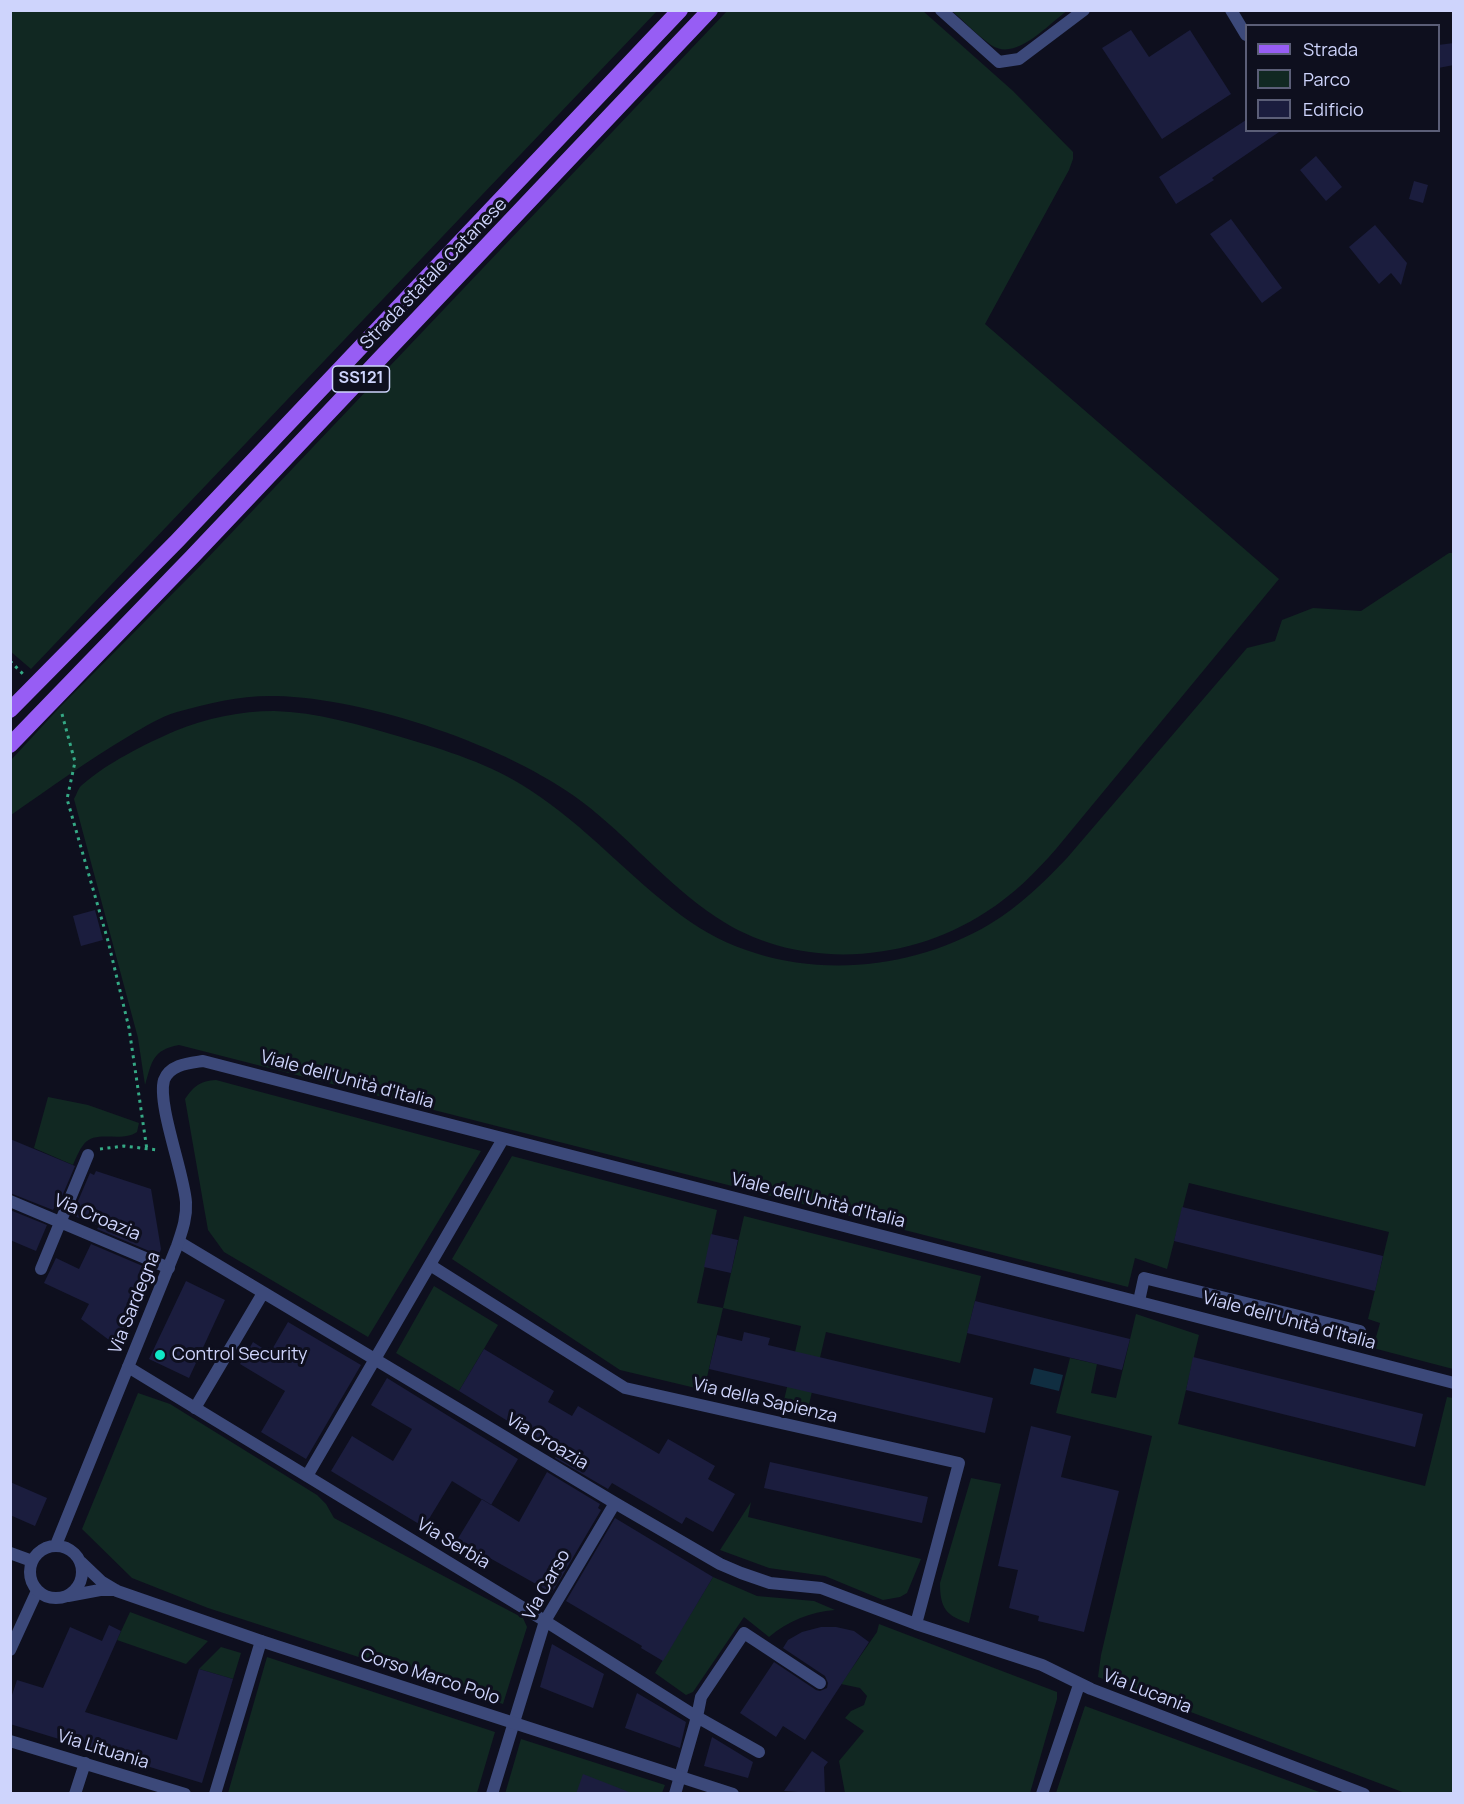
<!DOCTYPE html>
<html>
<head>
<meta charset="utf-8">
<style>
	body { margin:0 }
	#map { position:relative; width:1464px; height:1804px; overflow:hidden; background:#0e0f1e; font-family:Manrope,sans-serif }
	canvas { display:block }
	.frame { position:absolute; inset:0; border:12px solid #ced4fc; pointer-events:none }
	.legend { position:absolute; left:1245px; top:24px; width:195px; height:108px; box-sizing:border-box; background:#0e0f1e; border:2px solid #5b5e77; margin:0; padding:8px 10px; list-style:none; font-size:18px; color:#ced4fc }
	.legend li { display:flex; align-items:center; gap:12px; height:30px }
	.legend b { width:30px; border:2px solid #5b5e77 }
</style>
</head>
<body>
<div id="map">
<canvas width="1464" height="1804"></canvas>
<div class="frame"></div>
<ul class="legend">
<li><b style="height:8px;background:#975df4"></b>Strada</li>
<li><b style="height:16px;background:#112822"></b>Parco</li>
<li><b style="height:16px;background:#1b1d3e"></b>Edificio</li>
</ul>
</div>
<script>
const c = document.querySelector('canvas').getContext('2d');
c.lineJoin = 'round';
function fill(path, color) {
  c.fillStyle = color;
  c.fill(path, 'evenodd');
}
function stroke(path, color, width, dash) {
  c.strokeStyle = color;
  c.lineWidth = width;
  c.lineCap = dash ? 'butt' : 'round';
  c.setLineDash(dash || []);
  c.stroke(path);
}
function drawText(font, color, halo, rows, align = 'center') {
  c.font = font + ' Manrope,sans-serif';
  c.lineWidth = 6;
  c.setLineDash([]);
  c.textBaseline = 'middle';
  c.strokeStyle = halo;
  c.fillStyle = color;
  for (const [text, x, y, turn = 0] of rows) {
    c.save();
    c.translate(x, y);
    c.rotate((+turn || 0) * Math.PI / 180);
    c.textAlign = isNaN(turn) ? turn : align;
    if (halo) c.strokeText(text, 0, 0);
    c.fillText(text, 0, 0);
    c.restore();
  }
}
const green = new Path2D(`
	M11,10L657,11L31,669L10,651Z
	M728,10L923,11L1013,91L1073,152V159L1069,170L985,324L1279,579L1056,849C1035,873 1013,895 986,912C907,964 796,971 716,917C665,883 629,837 581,801C508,746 367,698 276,696C243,695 209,703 177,712C160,717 144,727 129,736C88,760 50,788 11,815V760L60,707L200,566Z
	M952,11H1067C1047,25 1016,62 991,45C977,35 965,22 952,11Z
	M1449,553H1453V1369L1373,1348L1380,1323L1368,1319L1389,1232L1189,1183L1167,1269L1135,1258L1128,1287L179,1045C152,1050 152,1062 145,1085L138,1038L74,799C77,794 78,788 82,785C107,763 145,744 175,731C206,718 241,711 274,711C317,712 360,725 401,737C445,750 491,764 530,790C586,826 629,877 682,916C770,982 898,979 990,924C1020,906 1044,882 1067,858L1247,648L1275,641L1282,620L1313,608L1361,611Z
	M216,1080L481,1151L368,1337L224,1252L208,1230L185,1099C194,1086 200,1081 216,1080Z
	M48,1097L88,1105L139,1123L137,1132C121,1143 96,1129 84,1144C79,1150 76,1158 73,1165L34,1148Z
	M512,1156L717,1210L697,1303L723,1308L744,1216L981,1276L960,1363L826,1332L807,1413L782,1409L801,1326L723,1308L704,1390L620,1370L452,1259Z
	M434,1286L498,1325L459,1391L396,1353Z
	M1136,1314L1199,1335L1178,1424L1425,1486L1447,1397L1453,1398V1793H1405L1098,1677L1101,1655L1152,1436L1056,1413L1070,1358L1097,1364L1091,1393L1116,1398Z
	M138,1393L170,1404L317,1495L326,1504L334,1518L523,1618L527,1627L503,1704L208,1608L132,1578L82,1529Z
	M971,1478L1001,1484L969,1623C946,1616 940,1608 940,1583Z
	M751,1502L748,1517L921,1559L907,1593L900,1597L883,1600L825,1576L769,1568L720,1550Z
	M713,1577L757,1596L814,1601L835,1610C810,1612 788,1621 769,1637L744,1617L693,1692L686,1695L655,1673Z
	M130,1612L208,1641L186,1664L117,1640Z
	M879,1624L1057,1692V1699L1030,1793H845L839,1761L864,1731L845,1718L851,1711L864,1705L867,1696L860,1688L841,1684L877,1632Z
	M221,1647L241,1653L233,1679L199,1669Z
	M267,1657L495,1732L477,1793H228Z
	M1085,1706L1322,1793H1056Z
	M521,1739L665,1785L662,1793L505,1794Z`);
const water = new Path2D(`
	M1034,1368L1063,1375L1059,1391L1030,1384Z`);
const building = new Path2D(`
	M1131,30L1149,57L1190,30L1231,94L1162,139L1102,48Z
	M1454,43V65L1438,68V45Z
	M1246,120V130H1282L1212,178L1214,180L1176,204L1159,177Z
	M1316,156L1342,187L1326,201L1300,170Z
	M1414,181L1428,185L1423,203L1409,199Z
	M1231,219L1282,288L1262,303L1210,234Z
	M1375,225L1407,263L1401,285L1391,273L1379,284L1349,247Z
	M95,910L103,940L81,946L73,916Z
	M10,1139L75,1166L57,1208H54L53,1210L10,1193Z
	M96,1171L151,1189L161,1249L159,1255L97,1229L99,1226L72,1215L90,1173L94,1175Z
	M1182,1207L1383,1256L1375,1291L1174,1241Z
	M10,1210L47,1225L36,1251L10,1240Z
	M711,1234L738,1240L731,1273L704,1267Z
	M91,1244L152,1270L117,1346L81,1319L89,1304L44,1283L56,1258L79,1269Z
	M186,1281L225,1300L189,1378L149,1359Z
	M975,1301L1130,1339L1122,1370L967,1333Z
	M288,1322L361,1365L306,1459L261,1432L285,1391L240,1364L253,1342L270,1353Z
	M744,1332L770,1338L768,1345L993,1398L985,1433L709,1369L717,1335L742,1341Z
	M484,1349L554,1391L548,1402L572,1416L578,1406L659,1454L668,1439L715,1466L708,1479L735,1494L713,1532L686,1517L682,1524L612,1483L608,1489L555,1458L558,1452L459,1391Z
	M1193,1357L1423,1414L1415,1447L1186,1390Z
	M387,1378L518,1459L491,1505L452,1481L424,1527L331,1471L352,1436L393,1461L412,1429L371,1405Z
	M1031,1426L1071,1436L1061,1477L1119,1491L1084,1632L1038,1621L1039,1616L1009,1608L1018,1570L998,1566Z
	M770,1462L928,1497L922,1523L764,1488Z
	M547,1472L600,1504L598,1508L601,1510L552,1593L488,1557L484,1563L454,1545L482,1499L519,1522Z
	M10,1482L47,1498L35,1526L10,1515Z
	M615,1518L713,1577L663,1661L641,1648L642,1646L566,1601Z
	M109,1625L121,1631L85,1712L177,1740L199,1669L233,1679L202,1783L10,1724V1701L17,1680L43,1688L70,1627L102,1641Z
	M821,1627H836L854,1631L869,1642L805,1740L783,1726L776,1737L740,1713L774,1662L816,1690L820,1691L827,1688L828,1683L825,1676L783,1648L788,1640L802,1632Z
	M552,1644L604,1674L593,1708L540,1687Z
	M637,1693L686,1722L680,1748L625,1728Z
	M712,1737L753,1762L748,1778L704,1766Z
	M812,1751L828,1762L824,1767L825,1794L784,1791Z
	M583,1774L629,1792V1794H576Z`);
const path = new Path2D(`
	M10,661L24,675
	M62,714L75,762L67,799L108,941L129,1028L147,1150
	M100,1149L124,1146L158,1150`);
const minor = new Path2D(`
	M941,10L999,62L1019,59L1084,10
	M1231,10L1246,35
	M10,1201L169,1268
	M179,1242L615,1503L720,1564L741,1573L770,1583L821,1588L916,1624L1042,1665L1091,1689L1364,1794
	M430,1265L625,1388L959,1463L916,1624
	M41,1269L88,1155
	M1139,1301L1144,1278L1360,1331
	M128,1367L545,1621L697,1717L759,1752
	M195,1408L263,1293
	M307,1476L503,1139
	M10,1650L37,1591
	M10,1741L185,1794
	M75,1794L85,1763
	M215,1794L261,1641
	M492,1794L545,1621L615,1503
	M675,1794L697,1717L701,1697L744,1633L820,1683
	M1042,1794L1079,1685`);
const tertiary = new Path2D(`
	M56,1545L177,1246C182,1231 187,1218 186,1202C184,1173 157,1104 164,1080C170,1064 190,1063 203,1061L1454,1383
	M30 1572a26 26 0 1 1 52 0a26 26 0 1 1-52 0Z
	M10,1553L32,1561
	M81,1562L102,1582L117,1591L261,1641L733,1794
	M68,1596L100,1590H116`);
const primary = new Path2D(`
	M10,710L177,541L680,10
	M10,745L192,557L710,10`);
const markers = [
	[160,1355,6,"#10e7c7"]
];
const shields = [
	[361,379,57]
];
const shieldNames = [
	["SS121",361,379]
];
const streetNames = [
	["Strada statale Catanese",434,274,-46],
	["Viale dell'Unità d'Italia",347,1080,15],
	["Viale dell'Unità d'Italia",818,1201,14],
	["Via Croazia",97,1218,23],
	["Via Sardegna",135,1303,-68],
	["Viale dell'Unità d'Italia",1289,1321,15],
	["Via della Sapienza",765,1401,13],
	["Via Croazia",547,1442,31],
	["Via Serbia",453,1544,31],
	["Via Carso",547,1585,-61],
	["Corso Marco Polo",430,1677,18],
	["Via Lucania",1147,1692,21],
	["Via Lituania",103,1750,17]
];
const poiNames = [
	["Control Security",172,1355]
];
fill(green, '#112822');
fill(water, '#102e41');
fill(building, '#1b1d3e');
stroke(path, '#35a985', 3, [3, 4.5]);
stroke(minor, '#3c497a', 12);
stroke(tertiary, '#3c497a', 12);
stroke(primary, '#975df4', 16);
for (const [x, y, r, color] of markers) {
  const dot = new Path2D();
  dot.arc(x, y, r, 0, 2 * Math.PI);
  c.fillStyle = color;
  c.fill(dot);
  stroke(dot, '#0e0f1e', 2);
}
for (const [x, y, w] of shields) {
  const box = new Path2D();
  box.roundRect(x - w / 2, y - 13, w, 26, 4.5);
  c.fillStyle = '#0e0f1e';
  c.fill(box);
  stroke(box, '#ced4fc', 1.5);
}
drawText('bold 16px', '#ced4fc', null, shieldNames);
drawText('18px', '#ced4fc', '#0e0f1e', streetNames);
drawText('18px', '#ced4fc', '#0e0f1e', poiNames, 'left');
</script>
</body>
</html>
